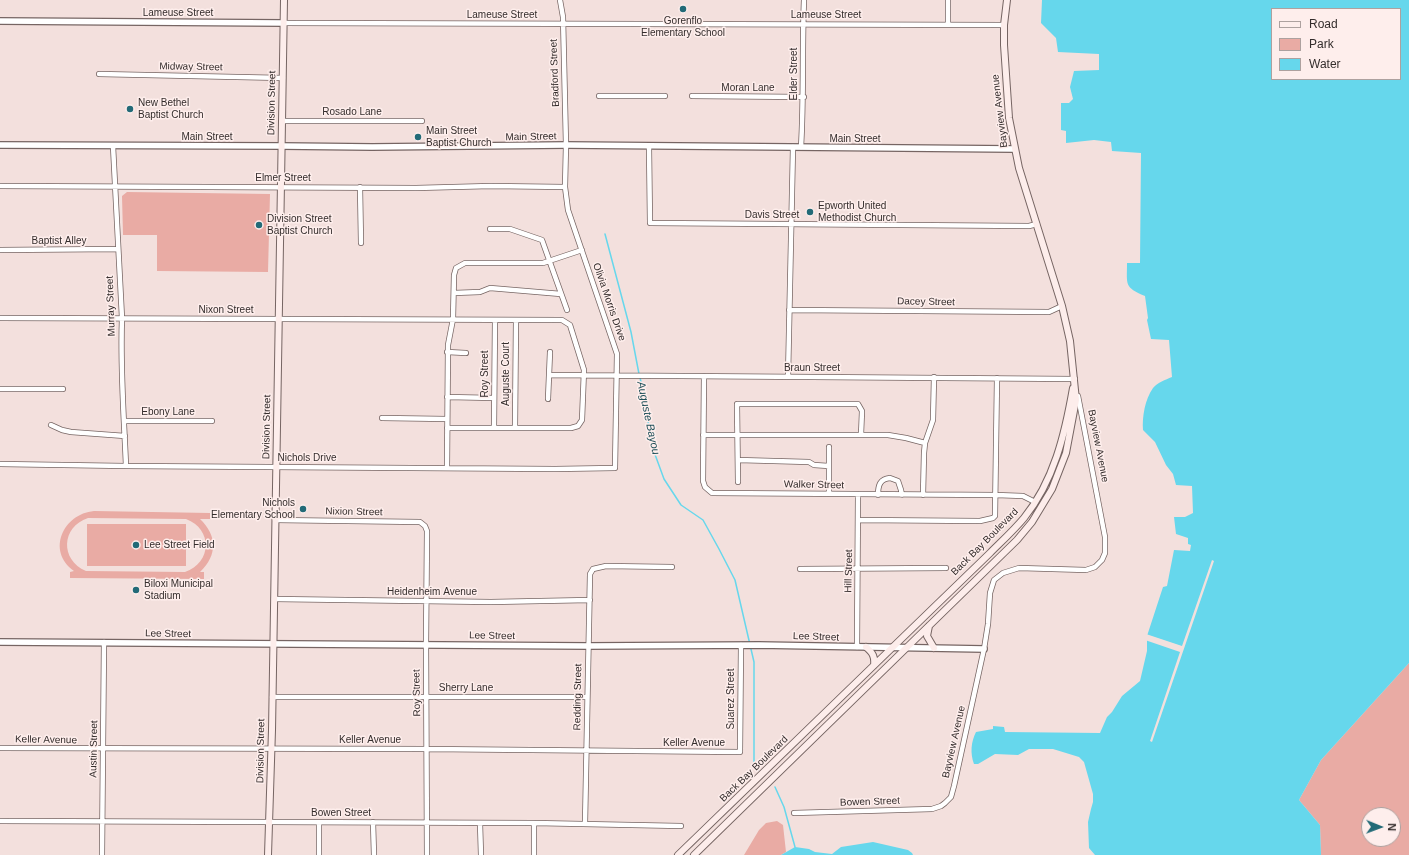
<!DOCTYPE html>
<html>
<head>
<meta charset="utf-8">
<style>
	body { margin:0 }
	#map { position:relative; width:1409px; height:855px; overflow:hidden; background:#f3e0dd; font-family:Helvetica,sans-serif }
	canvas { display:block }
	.legend { position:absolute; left:1271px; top:8px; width:130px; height:72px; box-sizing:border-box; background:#feeeec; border:1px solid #ada19f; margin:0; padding:5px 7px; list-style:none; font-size:12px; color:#342d2c }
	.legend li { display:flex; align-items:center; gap:8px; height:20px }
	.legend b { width:20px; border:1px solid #ada19f }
	.north { position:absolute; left:1361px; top:807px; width:40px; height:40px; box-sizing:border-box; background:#feeeec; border:1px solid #ada19f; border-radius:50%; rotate:91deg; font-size:11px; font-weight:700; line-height:16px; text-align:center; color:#342d2c }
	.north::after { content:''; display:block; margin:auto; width:14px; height:18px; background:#226a77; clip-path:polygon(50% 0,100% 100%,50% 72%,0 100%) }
</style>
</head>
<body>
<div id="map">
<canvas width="1409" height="855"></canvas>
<ul class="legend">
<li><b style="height:5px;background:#fdedeb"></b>Road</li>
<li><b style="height:11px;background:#e9aba4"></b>Park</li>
<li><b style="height:11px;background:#66d7ec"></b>Water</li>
</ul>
<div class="north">N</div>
</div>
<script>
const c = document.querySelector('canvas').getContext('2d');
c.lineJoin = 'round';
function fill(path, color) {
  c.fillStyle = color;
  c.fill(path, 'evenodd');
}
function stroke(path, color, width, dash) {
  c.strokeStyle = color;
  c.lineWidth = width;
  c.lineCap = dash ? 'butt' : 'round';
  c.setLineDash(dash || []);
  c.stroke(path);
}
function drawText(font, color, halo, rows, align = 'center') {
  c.font = font + ' Helvetica,sans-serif';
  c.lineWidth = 3;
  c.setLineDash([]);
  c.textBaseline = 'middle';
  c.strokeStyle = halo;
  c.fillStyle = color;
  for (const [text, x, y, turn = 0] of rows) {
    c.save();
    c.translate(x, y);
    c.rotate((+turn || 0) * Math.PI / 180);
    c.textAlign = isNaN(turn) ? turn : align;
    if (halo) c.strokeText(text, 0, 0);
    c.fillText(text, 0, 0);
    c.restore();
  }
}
const green = new Path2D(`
	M127,192L270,194L268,272L157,271V235H123L122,196Z
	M94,511L210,513V519H200C217,535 218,555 200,572H204V579L70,578V572L74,571C46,551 63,514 94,511ZM88,518L186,519C213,529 212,563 185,572L86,571C60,560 61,527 88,518Z
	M87,524H186V566H87Z
	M1409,663V855H1321L1320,825L1299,800L1321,760ZM1369,815H1393V839H1369Z
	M777,821L783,825L786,852L781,855H744L759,830L766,823Z`);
const water = new Path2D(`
	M1042,0H1409V663L1321,760L1299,800L1320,825L1321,855H1095L1089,848L1088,822L1091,809L1093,802V794L1084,762L1079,757L1053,749H1029L1018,755L995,754L978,764H974C970,753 971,742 976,732L993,729V726L1004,727L1005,732L1100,733L1107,717L1112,712L1122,696L1140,681L1147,651V636L1163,587L1167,586L1174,550L1190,551L1191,545L1188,544V538L1176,534L1174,517H1185L1193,513L1192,486L1176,485L1173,474L1166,465L1155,442L1143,430C1142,417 1145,399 1153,388C1158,382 1165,380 1172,377L1169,340L1151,339L1147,320L1148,318L1145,296C1124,287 1127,285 1127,263H1140L1141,153L1112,151L1111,142L1094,140L1066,143V131L1061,130V103H1069L1073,99L1070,87L1074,71L1099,70V54L1058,52L1056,38L1041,23ZM1272,9H1400V79H1272Z
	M873,842L908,850L912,853L913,855H781L795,847L809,849L815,852L832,854L841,847Z`);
const pier = new Path2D(`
	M1212,560L1214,561L1152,742L1150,741L1180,652L1145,640L1146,634L1182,646Z`);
const stream = new Path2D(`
	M605,234L631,332L639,374
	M640,377L653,449L664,479L681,505L703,520L719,549L735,580L754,662V762L758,770
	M775,787L784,807L795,847`);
const minor = new Path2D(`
	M283,23L1004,25
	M948,25V0
	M99,74L283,78
	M599,96H665
	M692,96L804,97
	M282,121H422
	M113,146L122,318C120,368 124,417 126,466
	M649,147L650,223L1029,226L1037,224
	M801,147C804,98 802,49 804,0
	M0,186L416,188L491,186L565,187
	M360,187L361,243
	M490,229H510L542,240L567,310
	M0,250L118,249
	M454,293L480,292L490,288L561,294
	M789,310L1049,312L1062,306
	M0,318L562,320L570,325L584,370L582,420L578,426L571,428H447
	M447,352L466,353
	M549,375L1075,379
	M704,376L703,481L705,487L712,493L996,495L1023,496L1035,502
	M788,377L793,147
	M0,389H63
	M447,397L494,398
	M548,399L550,352
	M382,418L447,419
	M124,421H212
	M51,425L62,430L71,432L125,436
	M494,428L495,320
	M515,428L516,320
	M703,435H888L906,438L925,443
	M738,460L809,462L814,465L829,466
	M0,464L126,466L555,469L615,468L617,354L568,210L565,187L566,145L563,17L560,0
	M447,468L448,345L453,319L454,275L456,268L465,263H543L582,250
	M738,482L737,404H858L862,411L861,435
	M829,494V447
	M878,495C878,485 880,479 890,478L898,481L901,490L902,495
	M923,495L924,453L925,443L933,420L934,377
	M275,520L420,522L425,526L427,531L426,644L427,855
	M858,520L980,521L993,518L995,516L997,378
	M800,569L946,568
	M274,599L491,602L590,600
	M857,647L858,495
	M272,697H587
	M0,748L427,749L740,752L741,645
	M794,813L932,809L941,806L945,803L951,797L954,786L984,649L988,624L990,593L994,580L1003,573L1019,568L1086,570L1095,567L1102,560L1105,553V537L1078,396
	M0,821L534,823L681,826
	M373,822L374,855
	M319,823V855
	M480,823L481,855
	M585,824L590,574L593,569L606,566L672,567
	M102,855L104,642
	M534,855V823`);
const tertiary = new Path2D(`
	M0,21L283,23
	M0,145L282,146L372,147L566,145L1014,149
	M0,642L588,646L759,645L984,649`);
const secondary = new Path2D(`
	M929,626L927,636L934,648
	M866,647C873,653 875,657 874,665
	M268,855L272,730L284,0
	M678,855L990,553C1001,542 1014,530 1024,518C1054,481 1065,434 1073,388
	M694,855L1017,540L1032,522L1052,489L1066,453L1076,400L1070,341L1062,306L1019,168L1009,118L1004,45V25L1007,0`);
const markers = [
	[683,9,4,"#226a77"],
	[130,109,4,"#226a77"],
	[418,137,4,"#226a77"],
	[810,212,4,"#226a77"],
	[259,225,4,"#226a77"],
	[303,509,4,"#226a77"],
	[136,545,4,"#226a77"],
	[136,590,4,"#226a77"]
];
const streetNames = [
	["Lameuse Street",178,13],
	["Lameuse Street",502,15],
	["Lameuse Street",826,15],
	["Midway Street",191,67,1],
	["Bradford Street",555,73,-92],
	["Elder Street",794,74,-90],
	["Moran Lane",748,88],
	["Division Street",272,103,-89],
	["Bayview Avenue",1000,111,-97],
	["Rosado Lane",352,112],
	["Main Street",207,137],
	["Main Street",531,137,-1],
	["Main Street",855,139],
	["Elmer Street",283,178],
	["Davis Street",772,215],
	["Baptist Alley",59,241],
	["Olivia Morris Drive",609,302,71],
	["Dacey Street",926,302,1],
	["Murray Street",111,306,-92],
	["Nixon Street",226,310],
	["Braun Street",812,368],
	["Roy Street",485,374,-90],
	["Auguste Court",506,374,-90],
	["Ebony Lane",168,412],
	["Division Street",267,427,-89],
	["Bayview Avenue",1098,446,79],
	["Nichols Drive",307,458],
	["Walker Street",814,485,1],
	["Nixion Street",354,512,1],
	["Back Bay Boulevard",985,542,-45],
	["Hill Street",849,571,-89],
	["Heidenheim Avenue",432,592],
	["Lee Street",168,634,1],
	["Lee Street",492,636,1],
	["Lee Street",816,637,2],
	["Sherry Lane",466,688],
	["Roy Street",417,693,-91],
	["Redding Street",578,697,-89],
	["Suarez Street",731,699,-90],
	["Keller Avenue",46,740,1],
	["Keller Avenue",370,740],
	["Bayview Avenue",954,742,-77],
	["Keller Avenue",694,743],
	["Austin Street",94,749,-89],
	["Division Street",261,751,-89],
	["Back Bay Boulevard",754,769,-44],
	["Bowen Street",870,802,-2],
	["Bowen Street",341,813]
];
const poiNames = [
	["Gorenflo",683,21,"center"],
	["Elementary School",683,33,"center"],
	["New Bethel",138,103],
	["Baptist Church",138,115],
	["Main Street",426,131],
	["Baptist Church",426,143],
	["Epworth United",818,206],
	["Methodist Church",818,218],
	["Division Street",267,219],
	["Baptist Church",267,231],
	["Nichols",295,503,"right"],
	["Elementary School",295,515,"right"],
	["Lee Street Field",144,545],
	["Biloxi Municipal",144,584],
	["Stadium",144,596]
];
const waterNames = [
	["Auguste Bayou",648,418,78]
];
fill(green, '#e9aba4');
fill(water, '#66d7ec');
fill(pier, '#f3e0dd');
stroke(stream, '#66d7ec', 1.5);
stroke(minor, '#766563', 6);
stroke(tertiary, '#766563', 8);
stroke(secondary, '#766563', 8);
stroke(minor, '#fff', 4.5);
stroke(tertiary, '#fff', 5.5);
stroke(secondary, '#fdedeb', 6);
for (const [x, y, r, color] of markers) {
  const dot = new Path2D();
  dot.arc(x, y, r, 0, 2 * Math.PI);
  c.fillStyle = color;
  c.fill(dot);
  stroke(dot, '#feeeec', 1.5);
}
drawText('10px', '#342d2c', '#feeeec', streetNames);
drawText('10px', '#342d2c', '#feeeec', poiNames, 'left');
drawText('italic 11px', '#1f5059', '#feeeec', waterNames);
</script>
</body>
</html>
